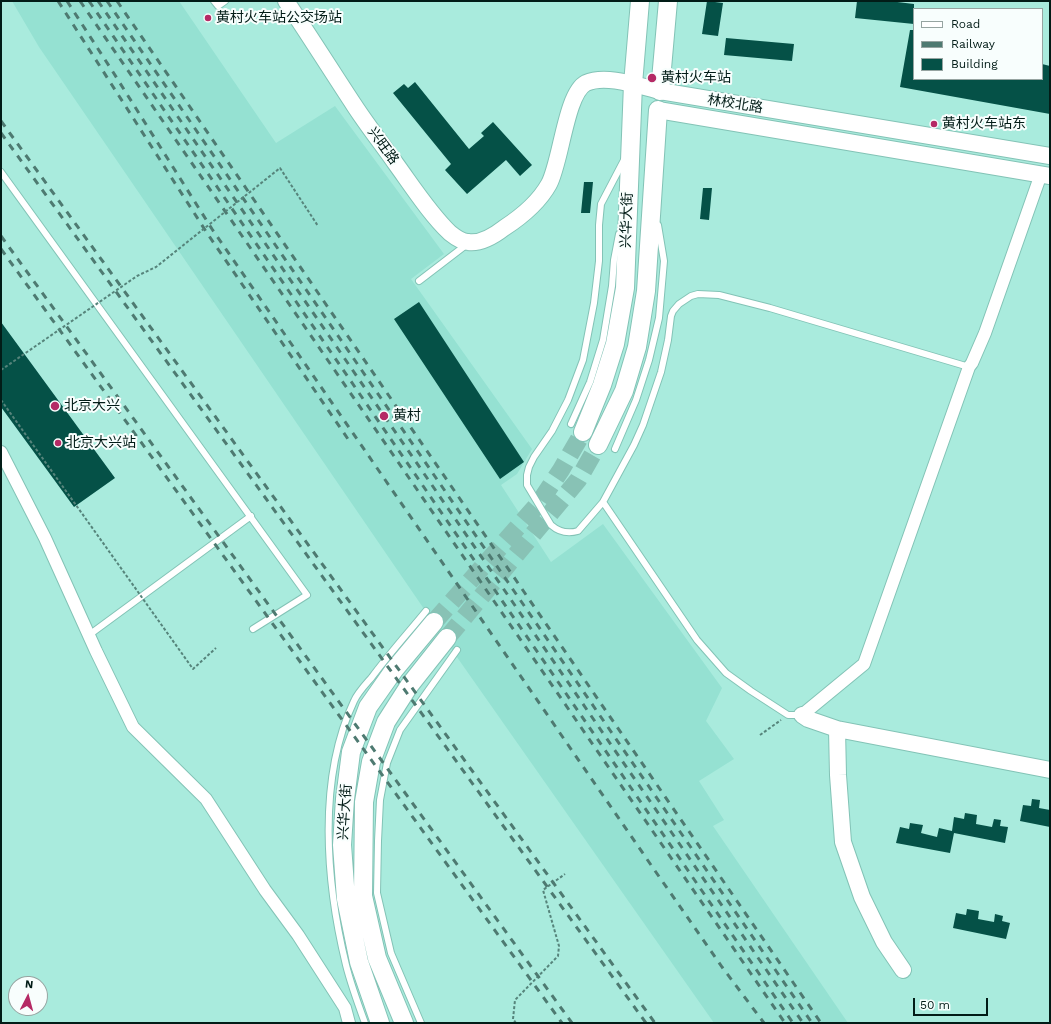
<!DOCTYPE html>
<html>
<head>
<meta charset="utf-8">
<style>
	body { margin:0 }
	#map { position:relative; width:1051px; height:1024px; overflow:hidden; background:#a9ebdd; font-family:"Work Sans",sans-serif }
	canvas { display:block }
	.frame { position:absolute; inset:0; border:2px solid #021c17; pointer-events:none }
	.legend { position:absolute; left:913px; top:8px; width:130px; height:72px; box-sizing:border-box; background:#f8fefd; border:1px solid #96a4a1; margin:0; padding:5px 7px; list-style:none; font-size:12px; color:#021c17 }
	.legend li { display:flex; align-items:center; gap:8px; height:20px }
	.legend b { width:20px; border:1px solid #96a4a1 }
	.north { position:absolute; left:8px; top:976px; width:40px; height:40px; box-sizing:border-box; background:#f8fefd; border:1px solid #96a4a1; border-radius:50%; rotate:6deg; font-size:11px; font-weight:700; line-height:16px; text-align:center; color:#021c17 }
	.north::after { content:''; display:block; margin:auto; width:14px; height:18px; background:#b52a65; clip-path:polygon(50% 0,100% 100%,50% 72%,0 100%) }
	.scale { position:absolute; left:913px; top:998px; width:75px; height:18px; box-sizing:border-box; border:2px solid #021c17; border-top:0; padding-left:5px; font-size:12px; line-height:14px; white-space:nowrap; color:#021c17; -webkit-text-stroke:3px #f8fefd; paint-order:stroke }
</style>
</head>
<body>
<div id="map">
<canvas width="1051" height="1024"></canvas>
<div class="frame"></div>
<ul class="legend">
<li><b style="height:5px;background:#fff"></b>Road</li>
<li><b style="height:5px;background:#4e7a71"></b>Railway</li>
<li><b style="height:11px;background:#055147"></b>Building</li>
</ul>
<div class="north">N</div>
<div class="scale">50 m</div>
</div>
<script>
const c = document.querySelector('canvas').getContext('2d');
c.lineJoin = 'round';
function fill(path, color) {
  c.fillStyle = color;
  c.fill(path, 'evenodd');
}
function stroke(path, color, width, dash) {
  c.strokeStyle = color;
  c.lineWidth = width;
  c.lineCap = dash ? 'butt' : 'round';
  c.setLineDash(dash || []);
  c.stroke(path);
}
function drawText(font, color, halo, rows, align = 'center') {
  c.font = font + ' "Work Sans","Noto Sans SC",sans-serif';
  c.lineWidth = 4;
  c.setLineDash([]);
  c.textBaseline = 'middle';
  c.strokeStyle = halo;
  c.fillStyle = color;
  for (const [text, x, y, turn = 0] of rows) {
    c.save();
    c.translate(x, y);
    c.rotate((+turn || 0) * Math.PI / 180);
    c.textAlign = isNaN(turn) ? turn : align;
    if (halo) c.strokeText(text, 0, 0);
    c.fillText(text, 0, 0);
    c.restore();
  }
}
const built = new Path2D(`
	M12,1H179L276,143L335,106L444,254L411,279L532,449L517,474L501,485L551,562L603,524L722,688L706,721L734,759L699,781L724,820L713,826L848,1023H714L459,660L39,47Z`);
const building = new Path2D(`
	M707,1L723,3L718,36L702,34Z
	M857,1H889L914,4V24L855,18Z
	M910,30H914V79H1042V64L1050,66V114L900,87Z
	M726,38L794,44L792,61L724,55Z
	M415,82L469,149L484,136L481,133L493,122L532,165L520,176L506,160L467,194L445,170L451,164L393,93L404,84L408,88Z
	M584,182H593L590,213H581Z
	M703,188H712L709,220L700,219Z
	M419,302L524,462L500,479L394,319Z
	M1,322L115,478L74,507L1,407Z
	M1032,799L1040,800L1039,808L1050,810V827L1020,821L1023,805L1031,806Z
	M965,813L977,815L976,824L992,827L994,819L1001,820L1000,826L1008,827L1005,843L954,833L950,853L896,843L900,827L909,829L910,823L923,825L921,833L937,837L939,828L952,831L954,817L964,819Z
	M967,909L979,911L978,919L994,922L995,914L1003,916L1002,921L1010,923L1006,939L953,928L956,913L966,915Z`);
const primaryTunnel = new Path2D(`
	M434,622L539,503L561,470L583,432
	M447,638L578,480L598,445`);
const path = new Path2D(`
	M760,735L781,720
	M516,1023L513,1019L515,1000L558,956L559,946L543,890L565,874`);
const lane = new Path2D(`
	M214,1L218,6L225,1
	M624,160L601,204L599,225V261L594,303L583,360L568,400L552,431L534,457L529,467L527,475V485L551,525C559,532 568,534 578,531L603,502L634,445L643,425L661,372L668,340L671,316L673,311L679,304L691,296L698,294L719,295L770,308L969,367
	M1,172L307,595L253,629
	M419,281L466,245
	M571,424L590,382L603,340L612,286L614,260L619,234
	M615,449L636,400L649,360L659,318L664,261L658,225
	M603,502L697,640L726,673L751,691L788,715H802
	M89,635L251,516
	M365,1023C358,1004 351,985 346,965C326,883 317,779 354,701C358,692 366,684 372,677C389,654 408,633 426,611
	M421,1023L391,953L377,893L378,841L380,800L387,763L400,730L457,650`);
const street = new Path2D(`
	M1,452L45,538L96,651L133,727L206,799L265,890L298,935L345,1008L349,1023
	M802,715L864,664L969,367L972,363L985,333L1041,174`);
const secondary = new Path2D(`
	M286,1C309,35 331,70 354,105C367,125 382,144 396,164C412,186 430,214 450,233C455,237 462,242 468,242C481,244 495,235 504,228C521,217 539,202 549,184C561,162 566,93 586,83C606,74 639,86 660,91L1050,156
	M658,110L1050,176
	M802,715L808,719L837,729L1050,770
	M837,729L838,775L843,842L862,897L884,942L903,970`);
const primary = new Path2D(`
	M660,91L668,1
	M583,432L602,385L615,344L625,288L633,84L640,1
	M598,445L624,391L637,347L646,291L658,110
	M380,1023L359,962L346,899L342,845L345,799L351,752L368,707L394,670L434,622
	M404,1023L377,958L363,896L364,802L371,762L386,722L409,686L447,638`);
const rail = new Path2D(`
	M58,1L207,233L350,442
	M67,1L113,72L212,229L651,865L722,967L764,1023
	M80,1L785,1023
	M89,1L793,1023
	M98,1L803,1023
	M107,1L812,1023
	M117,1L821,1023
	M1,121L655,1023
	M1,133L646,1023
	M1,236L572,1023
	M1,249L562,1023`);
const pathBridge = new Path2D(`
	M1,370L137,276L156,267L280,168L318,226
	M1,400L193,669L216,648`);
const markers = [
	[208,18,4,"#b52a65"],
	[652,78,5,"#b52a65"],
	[934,124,4,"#b52a65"],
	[55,406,5,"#b52a65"],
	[384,416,5,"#b52a65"],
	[58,443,4,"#b52a65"]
];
const poiNames = [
	["黄村火车站公交场站",216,18],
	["黄村火车站",661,78],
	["黄村火车站东",942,124],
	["北京大兴",64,406],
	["黄村",393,416],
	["北京大兴站",66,443]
];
const streetNames = [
	["林校北路",735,104,9],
	["兴旺路",383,146,54],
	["兴华大街",627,220,-88],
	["兴华大街",345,812,-86]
];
fill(built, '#95e1d2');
fill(building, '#055147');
stroke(primaryTunnel, '#88c2b5', 18, [18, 9]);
stroke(lane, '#83c3b6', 8);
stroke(street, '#83c3b6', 14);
stroke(secondary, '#83c3b6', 18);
stroke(primary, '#83c3b6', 20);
stroke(path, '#56847b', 2, [3, 2]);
stroke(lane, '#fff', 6);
stroke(street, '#fff', 12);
stroke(secondary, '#fff', 16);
stroke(primary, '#fff', 18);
stroke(rail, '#4e7a71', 3, [7, 7]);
stroke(pathBridge, '#56847b', 2, [3, 2]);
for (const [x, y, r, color] of markers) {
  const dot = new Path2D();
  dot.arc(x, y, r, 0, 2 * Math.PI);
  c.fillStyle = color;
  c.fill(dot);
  stroke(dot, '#f8fefd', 1.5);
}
drawText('14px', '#021c17', '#f8fefd', poiNames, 'left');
drawText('14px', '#021c17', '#f8fefd', streetNames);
</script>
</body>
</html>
